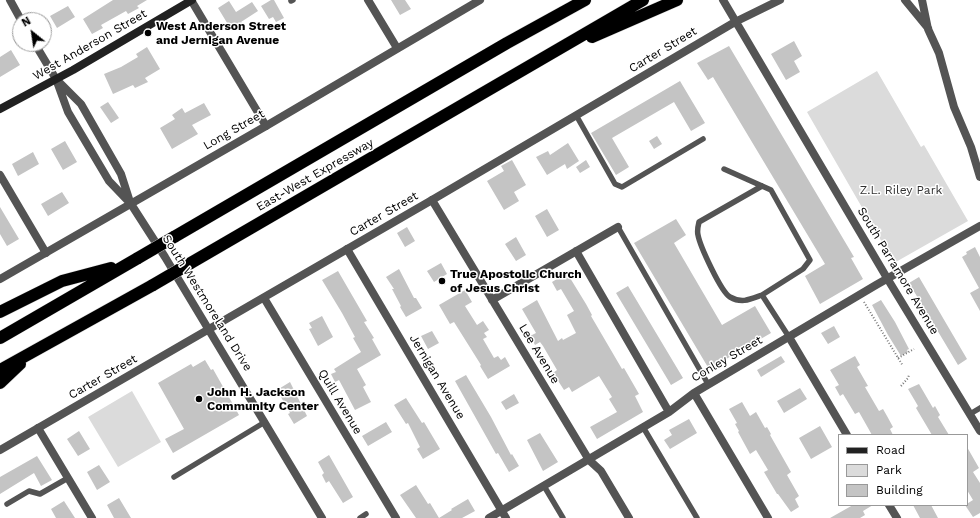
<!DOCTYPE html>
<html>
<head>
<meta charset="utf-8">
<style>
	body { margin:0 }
	#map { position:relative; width:980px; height:518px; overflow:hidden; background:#fff; font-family:"Work Sans",sans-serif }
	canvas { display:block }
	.legend { position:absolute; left:838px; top:434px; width:130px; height:72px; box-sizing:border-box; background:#fff; border:1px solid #999; margin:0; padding:5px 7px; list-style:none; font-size:12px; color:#000 }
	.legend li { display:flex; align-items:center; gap:8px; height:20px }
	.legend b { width:20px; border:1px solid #999 }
	.north { position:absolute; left:12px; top:12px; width:40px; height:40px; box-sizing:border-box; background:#fff; border:1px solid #999; border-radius:50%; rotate:330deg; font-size:11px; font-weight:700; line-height:16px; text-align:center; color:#000 }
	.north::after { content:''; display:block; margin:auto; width:14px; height:18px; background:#000; clip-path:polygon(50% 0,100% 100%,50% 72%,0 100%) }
</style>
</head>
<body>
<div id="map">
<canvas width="980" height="518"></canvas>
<ul class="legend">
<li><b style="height:5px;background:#212121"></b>Road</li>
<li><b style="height:11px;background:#dbdbdb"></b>Park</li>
<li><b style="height:11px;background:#c4c4c4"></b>Building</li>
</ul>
<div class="north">N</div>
</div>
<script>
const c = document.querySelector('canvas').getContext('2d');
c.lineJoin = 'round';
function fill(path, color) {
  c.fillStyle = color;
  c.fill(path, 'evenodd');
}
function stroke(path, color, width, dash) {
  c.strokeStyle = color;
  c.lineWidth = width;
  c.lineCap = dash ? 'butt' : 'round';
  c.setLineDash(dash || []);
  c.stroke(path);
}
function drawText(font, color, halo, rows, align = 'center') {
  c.font = font + ' "Work Sans",sans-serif';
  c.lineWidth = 3;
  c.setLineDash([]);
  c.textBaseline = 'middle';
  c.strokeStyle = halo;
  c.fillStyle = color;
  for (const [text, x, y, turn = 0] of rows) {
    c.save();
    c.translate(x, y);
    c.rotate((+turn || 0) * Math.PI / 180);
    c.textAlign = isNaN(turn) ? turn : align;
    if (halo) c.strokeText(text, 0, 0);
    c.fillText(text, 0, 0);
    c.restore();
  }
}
const green = new Path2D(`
	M877,71L921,147L924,145L968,221L894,263L807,112Z
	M132,391L161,442L118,467L88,417Z`);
const building = new Path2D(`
	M113,0H147L137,6L139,8L128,14L126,11L101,25L103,28L92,34L83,19Z
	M271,0H274L284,18L276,22L273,17L269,19L261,6Z
	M391,0H405L411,9L400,15Z
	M229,1L236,12L252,2L258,11L241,22L243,24L232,31L218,8Z
	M68,6L75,17L57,28L50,16Z
	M794,41L802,56L794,61L800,72L786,80L771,54Z
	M729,46L854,257L851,258L863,279L820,304L805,276L825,264L713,77L708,80L697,63Z
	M147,47L160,69L145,78L148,82L135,88L133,85L113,94L104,74L121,67L138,57L136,54Z
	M11,50L20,65L0,77V57Z
	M680,81L705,123L691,131L674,102L612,138L629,167L616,175L591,133Z
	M108,102L119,118L111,123L100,107Z
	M204,103L211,115L192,125L198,134L172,149L160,128L175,119L172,115L182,108L185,113Z
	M657,136L662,144L654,149L649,141Z
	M65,141L77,162L63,170L51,149Z
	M568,143L579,161L567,169L565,164L547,175L536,157L548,151L550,155Z
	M33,152L39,164L18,176L12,164Z
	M512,160L526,185L514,192L519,201L504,210L487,181L504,171L501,166Z
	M586,160L590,167L580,173L576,167Z
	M62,192L69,203L48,216L41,204Z
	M0,207L19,239L7,246L0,234Z
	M547,209L559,230L547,237L535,216Z
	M676,219L686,235L674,243L722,325L755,306L771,333L709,369L634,243Z
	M407,227L415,241L405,247L397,233Z
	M516,237L526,255L516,261L505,244Z
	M975,247L980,257V311L970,293L979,288L962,257L967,254L966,252Z
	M441,263L447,274L434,282L427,271Z
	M399,269L414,298H416L422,308L406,317L400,307L401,306L392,289H394L386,277Z
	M338,271L367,321L364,322L374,338L372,339L381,355L357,369L366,385L363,387L371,402L355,410L339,380L335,382L331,374L336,372L334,369L361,352L353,338L355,337L342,313L322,280Z
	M567,273L586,304L592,315L591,316L622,369L624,368L639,394L635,396L643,412L597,439L590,427L617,412L609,399L612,397L599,376L572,392L569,387L564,390L553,373L557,370L543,346L540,342L535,345L530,336L536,333L522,309L537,300L558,341L562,338L563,340L576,333L567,315L574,311L561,289L557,291L552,282Z
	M919,277L967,359L958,365L909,283Z
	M628,286L683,378L671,385L616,293Z
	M465,290L472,302L465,306L477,325L483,321L489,330L484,333L487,337L483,339L494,358L498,356L501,360L505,357L510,366L488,379L480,366L481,365L454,322L450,324L439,305Z
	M881,300L895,322L909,349L907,350L908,352L901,356L888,335L872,305Z
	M322,316L333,337L318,346L309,329L312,328L309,323Z
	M834,326L840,337L828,344L821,333Z
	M432,331L439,343L428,349L421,336Z
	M781,356L785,362L761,377L757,370Z
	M855,356L860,365L857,367L868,386L865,387L879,411L883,409L887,416L893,427L890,429L893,435H872L859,412L855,414L843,394L840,396L835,387L839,385L830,370Z
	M205,360L211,370L213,369L239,415L173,453L165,439L184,429L158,383L191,364L193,367Z
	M466,375L491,417L511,455L512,454L519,466L509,472L498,453L496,454L455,381Z
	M290,382L307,416L294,424L288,414L290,413L277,390Z
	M919,384L933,408L935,406L940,415L938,417L949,435H932L916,408L918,406L908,389Z
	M800,388L807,399L784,413L777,401Z
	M514,394L519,403L506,410L501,402Z
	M406,398L422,423L424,422L440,449L423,459L417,449L420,447L408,423L406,424L394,405Z
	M742,402L750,416L756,412L765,428L767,427L771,434L770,435L791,472L787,475L799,496L795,499L799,507L791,512L778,494H777L764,472L768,470L756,450L750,454L738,432L739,431L735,424L737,423L729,409Z
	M689,419L697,433L670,449L664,440L672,435L669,430Z
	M386,422L392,432L368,446L362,436Z
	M820,426L832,447L811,459L799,438Z
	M79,431L90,449L78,456L67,439Z
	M540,433L558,462L543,471L527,440Z
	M967,447L979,468L973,472L980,483V513L973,517L965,505L973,500L967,490Z
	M329,455L353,497L343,503L329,481L326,483L322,475L324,473L318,462Z
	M37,456L52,480L41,486L34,473L0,494V477Z
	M99,465L110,482L97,490L87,472Z
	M416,485L428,504L430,503L439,518L452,510L451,509L468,499L475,511L462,518H416L400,495Z
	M119,498L131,518H114L107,505Z
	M64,501L75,518H56L51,509Z
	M853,505H873L863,511L865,515L860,518H830Z
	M913,505H931L938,518H920Z`);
const path = new Path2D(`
	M864,302L903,366
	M898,358L914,349
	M901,386L908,378L909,375`);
const service = new Path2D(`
	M291,1L293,0
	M576,115L615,184L622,187L703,139
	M724,169L771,190L810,260L803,269L762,295L789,337
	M762,186L699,222C698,226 697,231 698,235C700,246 721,292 730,297C742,304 751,299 762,295
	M618,227L708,384
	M970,414L980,408
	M643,427L697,518
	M174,477L265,422
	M544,486L563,518
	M7,504L29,491L40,494L68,478
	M360,518L366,514`);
const minor = new Path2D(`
	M191,0L266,126
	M368,0L397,48
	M0,175L46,253
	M432,200L589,460L601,471L629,518
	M347,249L506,518
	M576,251L669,412
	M264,298L396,518
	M492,300L618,227
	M789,337L847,435
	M694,393L768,518
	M38,428L92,518
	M889,505L897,518
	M489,518L669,412L694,393L876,285L980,226`);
const tertiary = new Path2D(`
	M10,0L21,20
	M723,0L887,278L980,431
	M905,0L928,28
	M922,0L928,29L939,53L954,107L971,147L980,177
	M35,44L56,79L68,112L109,181L131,204L165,257L322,518
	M58,81L81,104L121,174L130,202
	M0,279L266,126L480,0
	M0,450L432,200L735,22L780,0`);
const secondary = new Path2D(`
	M0,109L73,70L192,0`);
const motorway = new Path2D(`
	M592,37L677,0
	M174,237L507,43L585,0
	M189,264L643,0
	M0,312L62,281L111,268
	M0,338L138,258
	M0,370L153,285
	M0,383L20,364`);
const motorwayBridge = new Path2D(`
	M138,258L174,237
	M153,285L189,264`);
const markers = [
	[148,33,4,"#000"],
	[442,281,4,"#000"],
	[199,399,4,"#000"]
];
const poiNames = [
	["West Anderson Street",156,26],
	["and Jernigan Avenue",156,40],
	["True Apostolic Church",450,274],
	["of Jesus Christ",450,288],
	["John H. Jackson",207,392],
	["Community Center",207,406]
];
const streetNames = [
	["West Anderson Street",90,45,-30],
	["Carter Street",663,50,-31],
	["Long Street",234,130,-30],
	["East-West Expressway",315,175,-30],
	["Carter Street",384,214,-30],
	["South Parramore Avenue",898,271,59],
	["South Westmoreland Drive",207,303,58],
	["Lee Avenue",539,354,59],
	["Conley Street",727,359,-30],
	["Carter Street",103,377,-30],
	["Jernigan Avenue",437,377,59],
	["Quill Avenue",340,402,59]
];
const parkNames = [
	["Z.L. Riley Park",901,190]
];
fill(green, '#dbdbdb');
fill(building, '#c4c4c4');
stroke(motorway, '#dbdbdb', 13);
stroke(path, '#767676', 2, [1, 2]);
stroke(service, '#545454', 5.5);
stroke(minor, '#545454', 8);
stroke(tertiary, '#545454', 8);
stroke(secondary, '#212121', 8);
stroke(motorway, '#000', 12);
stroke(motorwayBridge, '#dbdbdb', 13, []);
stroke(motorwayBridge, '#000', 12);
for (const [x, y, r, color] of markers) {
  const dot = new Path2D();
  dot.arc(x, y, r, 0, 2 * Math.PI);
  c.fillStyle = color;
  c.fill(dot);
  stroke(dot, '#fff', 1.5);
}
drawText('bold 12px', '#000', '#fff', poiNames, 'left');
drawText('12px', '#000', '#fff', streetNames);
drawText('12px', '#323232', '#fff', parkNames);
</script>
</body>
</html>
